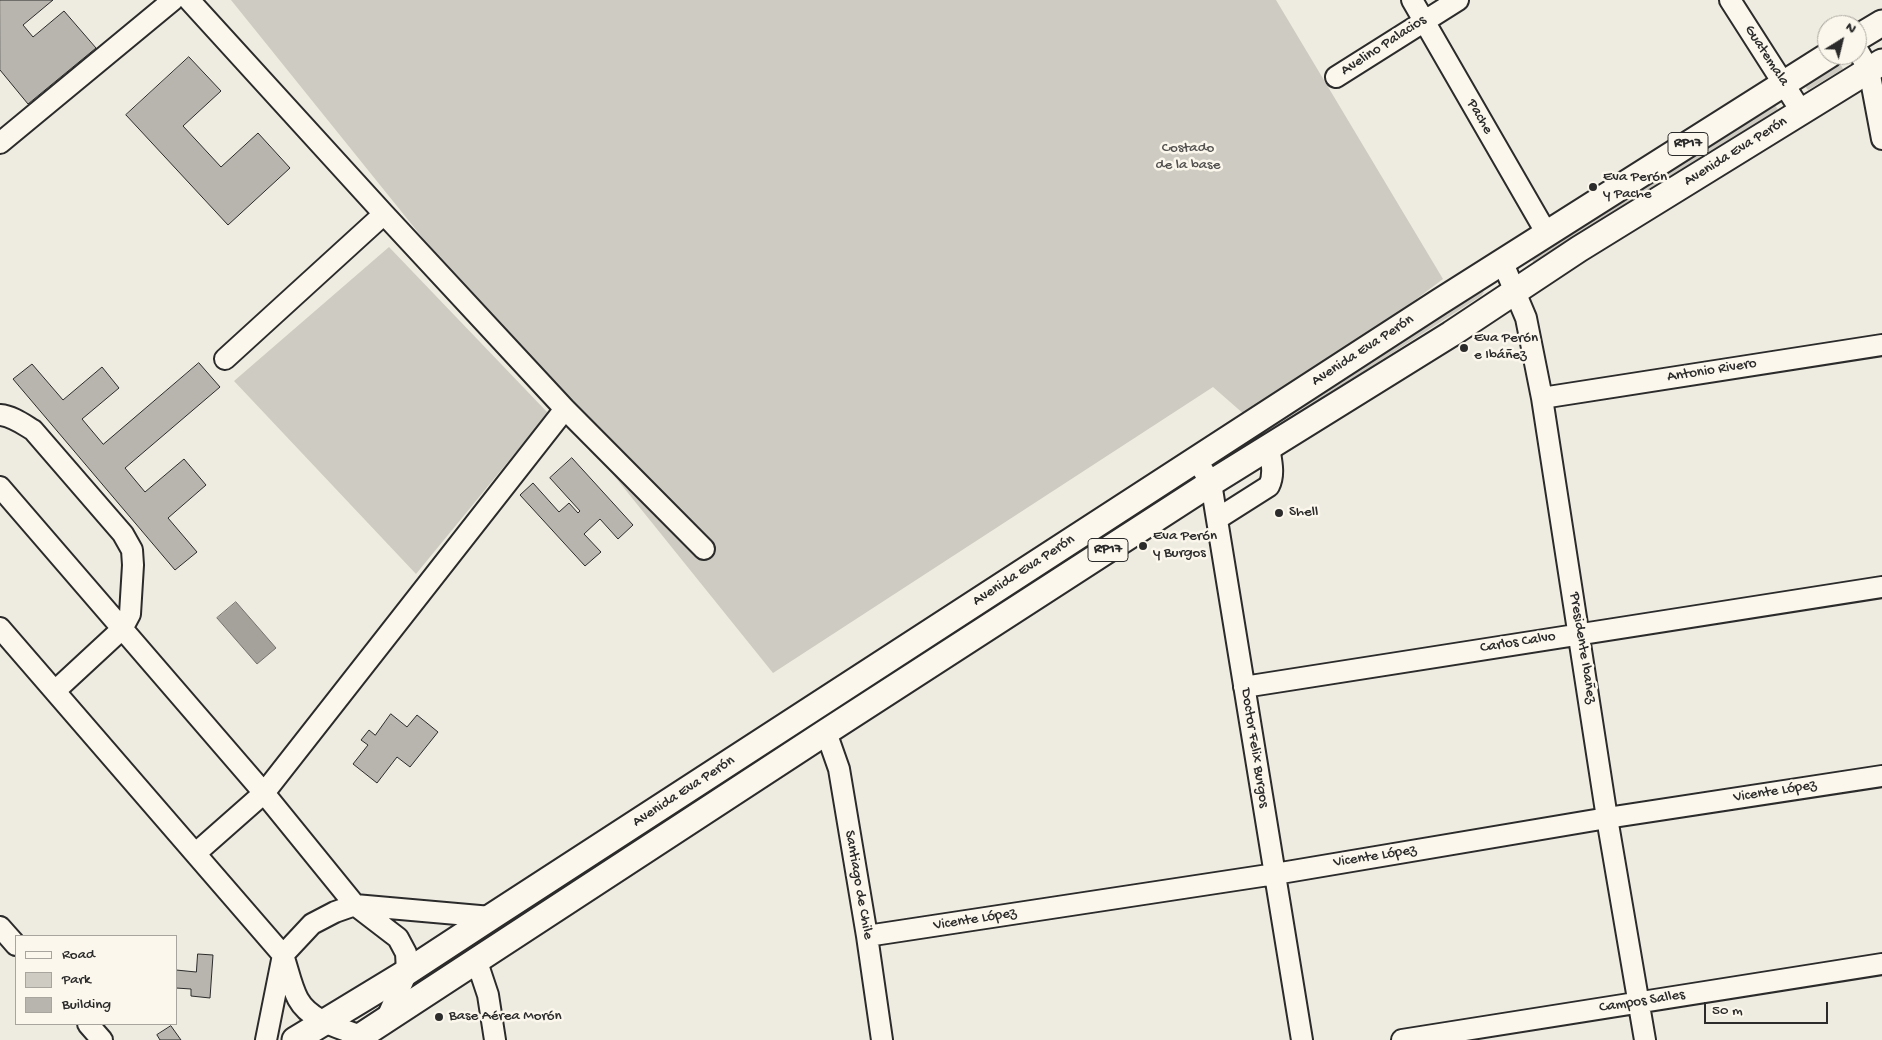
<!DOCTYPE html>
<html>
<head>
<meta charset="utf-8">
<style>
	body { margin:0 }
	#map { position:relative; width:1882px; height:1040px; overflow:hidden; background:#eeebe0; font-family:"Gochi Hand",sans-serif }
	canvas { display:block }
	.legend { position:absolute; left:15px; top:935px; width:162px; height:90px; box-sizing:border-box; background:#fbf7ec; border:1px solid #a8a59f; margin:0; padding:6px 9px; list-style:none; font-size:15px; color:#2b2b2b }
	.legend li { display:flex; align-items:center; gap:10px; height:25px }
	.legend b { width:25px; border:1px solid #a8a59f }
	.north { position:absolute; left:1817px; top:15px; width:50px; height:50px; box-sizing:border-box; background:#fbf7ec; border:1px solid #a8a59f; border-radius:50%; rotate:36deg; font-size:14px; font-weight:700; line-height:20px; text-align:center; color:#2b2b2b }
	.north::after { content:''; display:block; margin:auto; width:18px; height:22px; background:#2b2b2b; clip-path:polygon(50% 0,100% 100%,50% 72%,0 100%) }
	.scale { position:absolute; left:1704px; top:1002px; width:124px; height:22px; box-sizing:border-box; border:2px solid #2b2b2b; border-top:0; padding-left:6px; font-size:15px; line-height:18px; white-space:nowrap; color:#2b2b2b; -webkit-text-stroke:4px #fbf7ec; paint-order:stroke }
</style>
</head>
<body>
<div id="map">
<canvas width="1882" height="1040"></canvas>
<ul class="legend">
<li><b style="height:6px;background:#fbf7ec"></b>Road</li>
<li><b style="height:14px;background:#cecbc2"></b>Park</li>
<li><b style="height:14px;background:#b8b5ae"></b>Building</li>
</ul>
<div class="north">N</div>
<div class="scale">50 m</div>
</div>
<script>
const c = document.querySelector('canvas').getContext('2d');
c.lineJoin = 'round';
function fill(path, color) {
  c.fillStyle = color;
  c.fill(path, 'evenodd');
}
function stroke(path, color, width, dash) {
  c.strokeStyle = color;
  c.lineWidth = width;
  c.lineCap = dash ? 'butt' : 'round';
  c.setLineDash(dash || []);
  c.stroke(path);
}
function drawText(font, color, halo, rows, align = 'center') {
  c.font = font + ' "Gochi Hand",sans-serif';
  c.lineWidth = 5;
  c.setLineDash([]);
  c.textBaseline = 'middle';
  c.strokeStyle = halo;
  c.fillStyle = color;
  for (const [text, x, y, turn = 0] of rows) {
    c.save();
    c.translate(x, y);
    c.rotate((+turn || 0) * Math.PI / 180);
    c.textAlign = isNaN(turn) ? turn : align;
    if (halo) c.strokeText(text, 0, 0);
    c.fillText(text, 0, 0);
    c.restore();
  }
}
const green = new Path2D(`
	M231,0H1276L1443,279L1253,422L1213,387L773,673Z
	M1840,63L1843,69L1808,90L1804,85Z
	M1775,105L1778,110L1534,263L1530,257Z
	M389,247L548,413L416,574L234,381Z
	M1477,289H1481L1484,292L1481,296L1232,456L1230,453Z
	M1173,487L1177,491L418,983L416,979Z`);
const water = new Path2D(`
	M236,602L276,648L257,664L217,618Z`);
const building = new Path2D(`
	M0,0H53L23,25L33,37L64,11L96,48L28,104L0,70Z
	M189,57L221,91L183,126L221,167L258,133L290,168L228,225L126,115Z
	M199,363L220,387L125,468L145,492L184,459L206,485L168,518L197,552L175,570L13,379L32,364L63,400L102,367L119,388L82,419L103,444Z
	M572,458L633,525L618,539L600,519L584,534L601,552L585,566L520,495L533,483L559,512L569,503L578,513L580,511L550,478Z
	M391,714L407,727L417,715L438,732L410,767L397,757L377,783L353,764L368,745L361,740L369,730L375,735Z
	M198,954L213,955L210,998L191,996V989L176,988V970L196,972Z
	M171,1026L181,1040H160L157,1035Z`);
const minor = new Path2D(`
	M189,0L384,214L565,409L704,549
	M1412,0L1547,234
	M1730,0L1801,111
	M1857,49L1869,70L1882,139
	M1336,77L1458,0
	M0,143L173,0
	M1502,261L1526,318L1542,398L1607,818L1645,1040
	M225,359L384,214
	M1542,398L1882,345
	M0,415C12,416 23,424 33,430L123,534L132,550L133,565L130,614L122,629L55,691
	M1196,459L1211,483L1302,1040
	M0,487L264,793L355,905L398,938L406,953L407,972L386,1020
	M1217,519L1269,486C1275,474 1271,460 1269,447
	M0,628L283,955C288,969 291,986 298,999C310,1021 340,1028 361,1036
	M1244,687L1882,587
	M826,732L839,769L867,936L882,1040
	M196,853L264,793L565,409
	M0,927L16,945
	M867,936L1275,874L1607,818L1882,776
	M477,962L488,995L495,1040
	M88,1024L102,1040
	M266,1040L283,955L312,924L335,912L355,905L491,917
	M1402,1040L1882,964`);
const major = new Path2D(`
	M1857,38L1882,23
	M295,1040L407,972L491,917L1439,302L1829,55
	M355,1040L826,732L1211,483L1451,334L1579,249L1882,62`);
const markers = [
	[1593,187,5,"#2b2b2b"],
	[1464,348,5,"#2b2b2b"],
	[1279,513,5,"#2b2b2b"],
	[1143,546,5,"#2b2b2b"],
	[439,1017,5,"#2b2b2b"]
];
const shields = [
	[1688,144,40],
	[1108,550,40]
];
const shieldNames = [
	["RP17",1688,144],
	["RP17",1108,550]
];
const streetNames = [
	["Avelino Palacios",1384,46,-33],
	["Guatemala",1766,56,57],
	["Pache",1479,117,60],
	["Avenida Eva Perón",1736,152,-32],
	["Avenida Eva Perón",1363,351,-33],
	["Antonio Rivero",1712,371,-9],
	["Avenida Eva Perón",1024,571,-33],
	["Carlos Calvo",1518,643,-9],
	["Presidente Ibañez",1582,648,81],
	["Doctor Felix Burgos",1254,748,81],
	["Avenida Eva Perón",684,792,-33],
	["Vicente López",1775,792,-9],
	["Vicente López",1375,857,-9],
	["Santiago de Chile",858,885,80],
	["Vicente López",975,920,-9],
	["Campos Salles",1642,1002,-9]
];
const parkNames = [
	["Costado",1188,149],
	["de la base",1188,166]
];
const poiNames = [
	["Eva Perón",1603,178],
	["y Pache",1603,195],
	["Eva Perón",1474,339],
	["e Ibáñez",1474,356],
	["Shell",1289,513],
	["Eva Perón",1153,537],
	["y Burgos",1153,554],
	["Base Aérea Morón",449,1017]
];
fill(green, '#cecbc2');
fill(water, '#a4a29a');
stroke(water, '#74726e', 1);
fill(building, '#b8b5ae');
stroke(building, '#2b2b2b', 1);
stroke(minor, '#2b2b2b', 24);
stroke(major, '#2b2b2b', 29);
stroke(minor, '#fbf7ec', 20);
stroke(major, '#fbf7ec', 25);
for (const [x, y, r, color] of markers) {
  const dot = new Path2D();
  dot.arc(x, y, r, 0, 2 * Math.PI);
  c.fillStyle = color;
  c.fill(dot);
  stroke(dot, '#fbf7ec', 2);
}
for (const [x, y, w] of shields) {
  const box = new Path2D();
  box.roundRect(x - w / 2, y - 11.5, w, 23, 4);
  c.fillStyle = '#fbf7ec';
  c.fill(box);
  stroke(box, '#2b2b2b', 1);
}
drawText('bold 14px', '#2b2b2b', null, shieldNames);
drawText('15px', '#2b2b2b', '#fbf7ec', streetNames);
drawText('15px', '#545351', '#fbf7ec', parkNames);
drawText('15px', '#2b2b2b', '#fbf7ec', poiNames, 'left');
</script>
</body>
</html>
